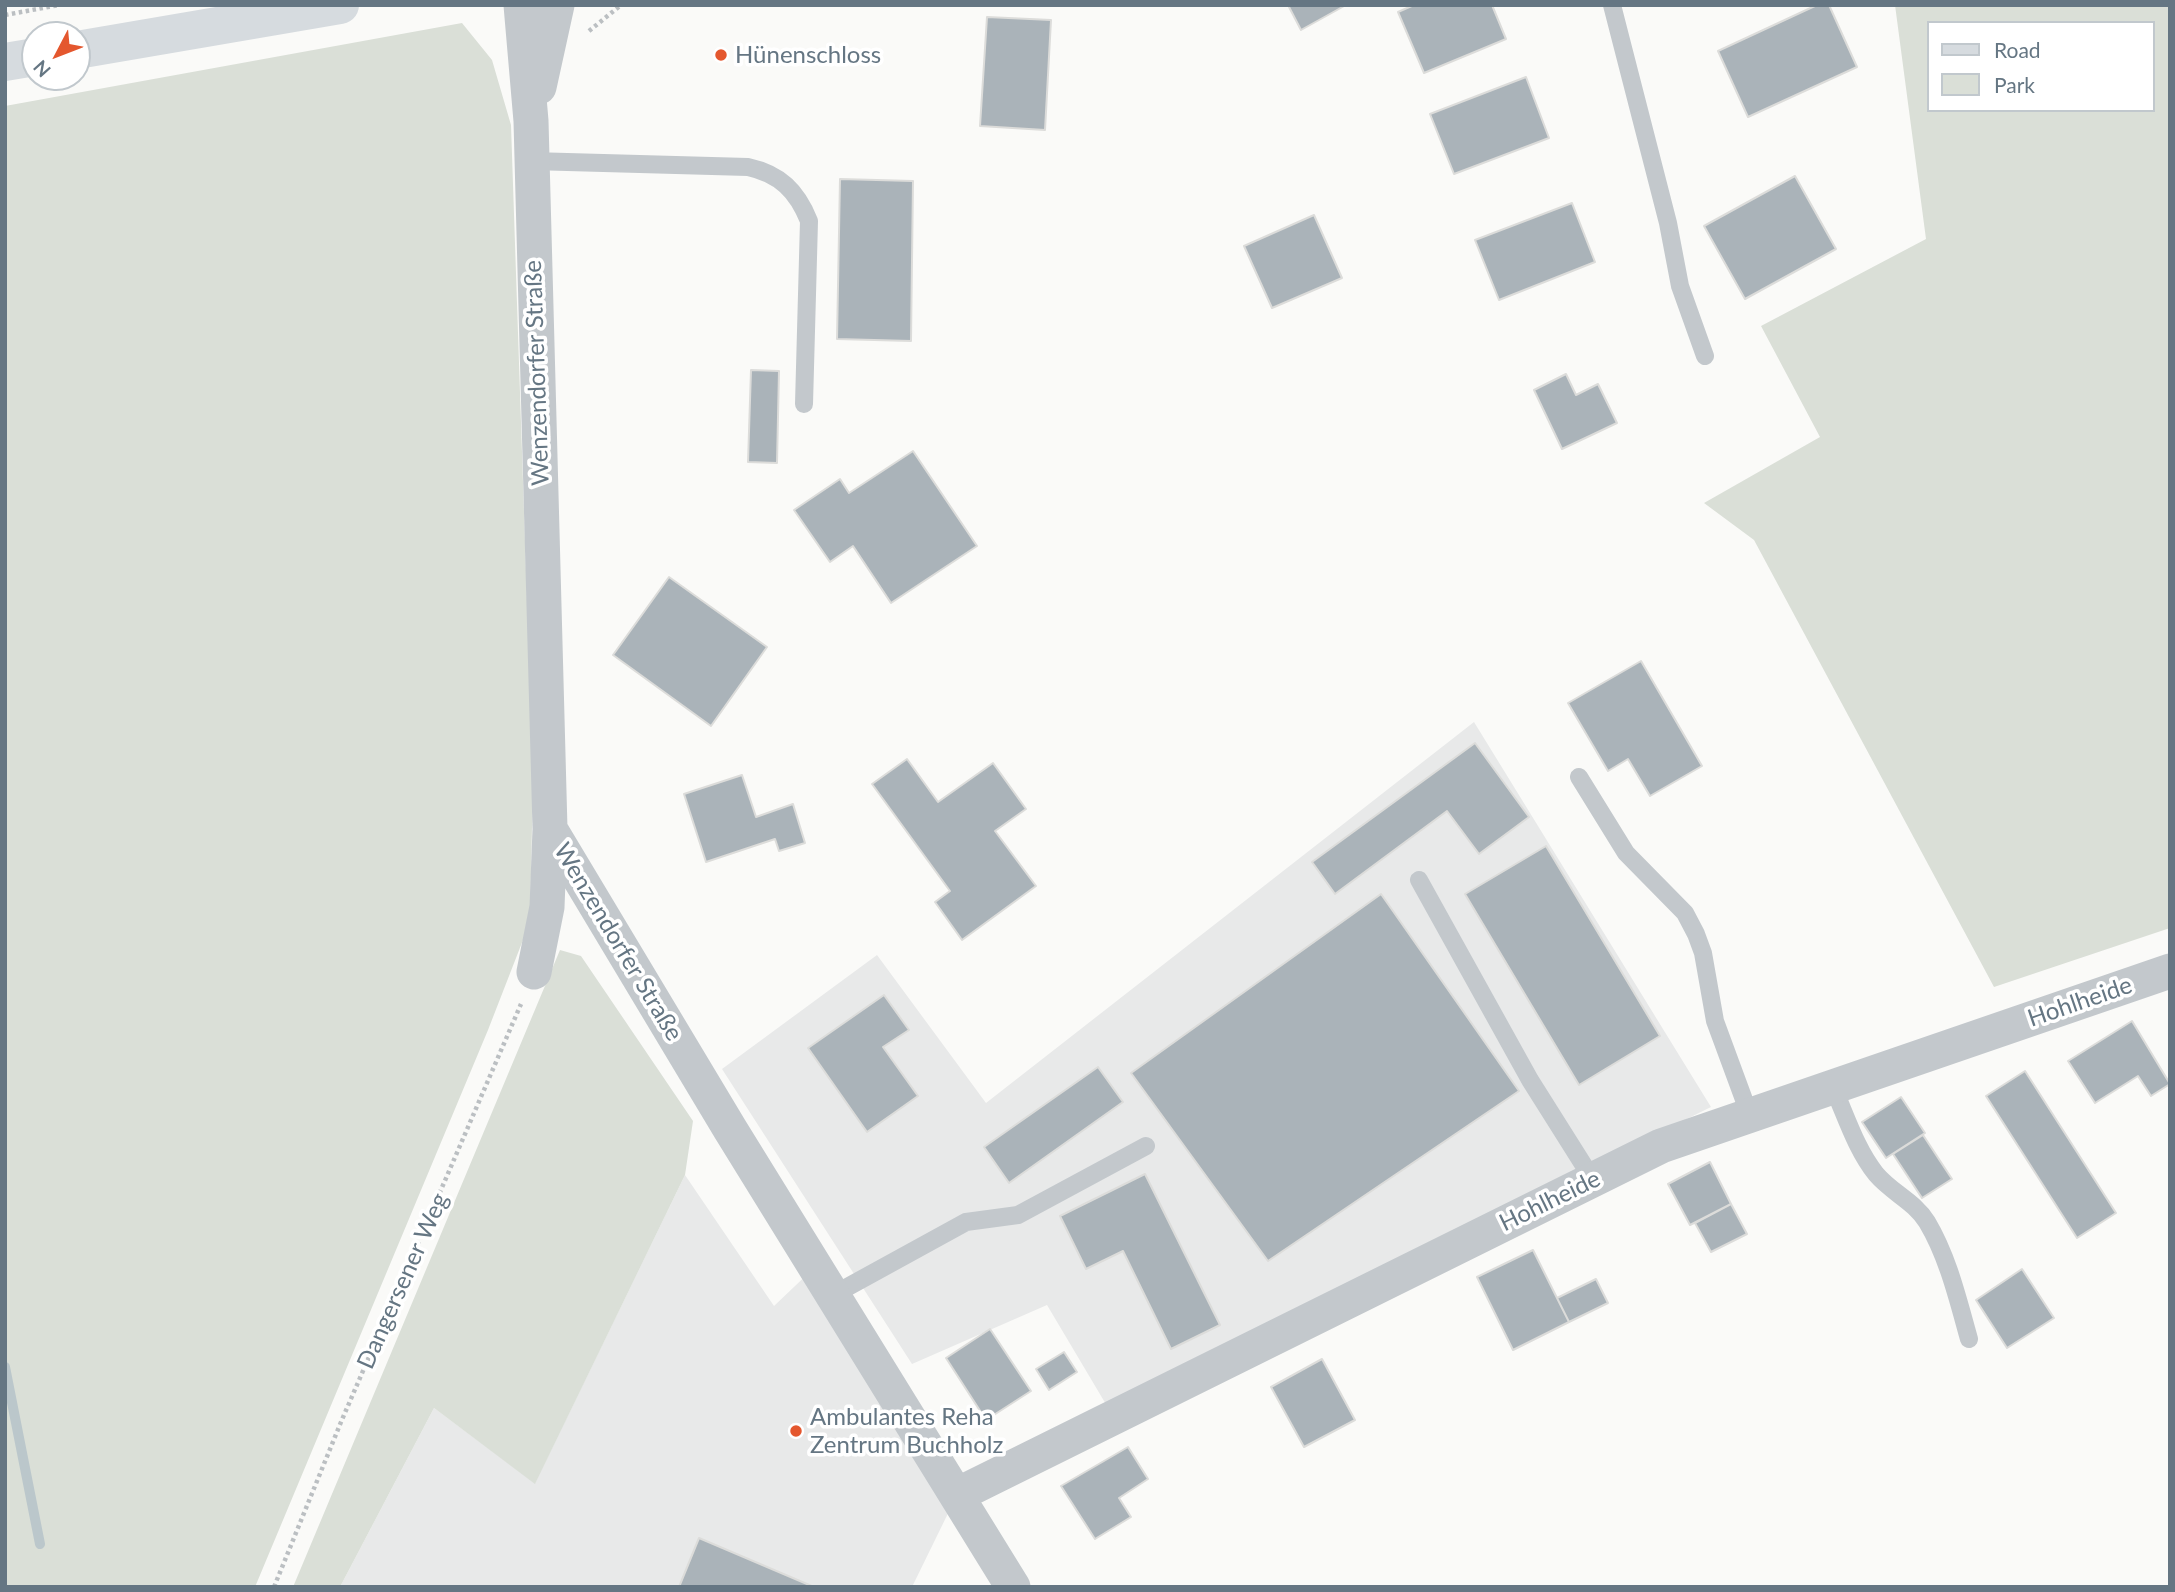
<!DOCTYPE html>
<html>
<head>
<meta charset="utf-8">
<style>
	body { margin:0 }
	#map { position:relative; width:2175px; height:1592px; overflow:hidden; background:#fafaf8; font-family:Lato,sans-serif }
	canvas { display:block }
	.frame { position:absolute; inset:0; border:7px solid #657683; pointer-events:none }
	.legend { position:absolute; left:1927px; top:21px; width:228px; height:91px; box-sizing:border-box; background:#fff; border:2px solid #c1c8cd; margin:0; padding:9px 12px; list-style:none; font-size:21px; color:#657683 }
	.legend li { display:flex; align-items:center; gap:14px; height:35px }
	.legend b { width:35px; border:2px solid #c1c8cd }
	.north { position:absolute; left:21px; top:21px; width:70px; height:70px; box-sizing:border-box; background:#fff; border:2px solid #c1c8cd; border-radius:50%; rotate:228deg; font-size:19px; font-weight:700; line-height:28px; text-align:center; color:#657683 }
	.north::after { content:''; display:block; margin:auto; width:24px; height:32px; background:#e4572e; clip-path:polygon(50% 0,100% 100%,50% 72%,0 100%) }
</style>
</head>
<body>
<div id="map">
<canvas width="2175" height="1592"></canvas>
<div class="frame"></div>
<ul class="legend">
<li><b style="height:9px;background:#d6dbdf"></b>Road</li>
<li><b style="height:19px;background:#dadfd7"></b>Park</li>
</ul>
<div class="north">N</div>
</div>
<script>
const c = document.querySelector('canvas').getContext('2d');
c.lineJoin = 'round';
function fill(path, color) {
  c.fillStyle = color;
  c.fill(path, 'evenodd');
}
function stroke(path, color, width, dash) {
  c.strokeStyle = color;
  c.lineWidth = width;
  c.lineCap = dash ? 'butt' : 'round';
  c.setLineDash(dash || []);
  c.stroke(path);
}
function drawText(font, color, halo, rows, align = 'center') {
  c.font = font + ' Lato,sans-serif';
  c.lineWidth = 7;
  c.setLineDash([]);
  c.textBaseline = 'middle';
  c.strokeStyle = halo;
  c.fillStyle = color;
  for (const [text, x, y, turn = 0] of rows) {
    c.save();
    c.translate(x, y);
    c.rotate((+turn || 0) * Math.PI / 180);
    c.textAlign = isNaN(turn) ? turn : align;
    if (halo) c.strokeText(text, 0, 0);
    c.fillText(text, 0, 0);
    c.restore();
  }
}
const built = new Path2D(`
	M1474,722L1711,1107L1107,1406L1047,1305L912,1364L722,1069L877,955L986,1103Z
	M685,1175L774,1306L816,1266L957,1495L912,1587H340L434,1408L535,1483Z`);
const green = new Path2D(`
	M1895,5H2170V928L1994,987L1754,540L1704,503L1820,437L1761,326L1926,239ZM1928,23H2152V110H1928Z
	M462,23L492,60L511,125L533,779L530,922L488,1030L255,1587H5V106Z
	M560,950L581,956L693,1121L685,1175L535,1484L434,1408L340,1587H293Z`);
const stream = new Path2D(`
	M5,1367L40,1544`);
const building = new Path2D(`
	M1288,5H1346L1301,30Z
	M1414,5H1492L1506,39L1424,73L1398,12Z
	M1817,5H1829L1857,67L1748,117L1718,51Z
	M987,17L1051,20L1045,130L980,126Z
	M1526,77L1549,138L1454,174L1430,114Z
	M1795,176L1836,249L1745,299L1704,226Z
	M840,179L913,181L911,341L837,339Z
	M1572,203L1595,262L1499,300L1475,240Z
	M1314,215L1342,278L1272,308L1244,246Z
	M751,370L779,371L777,463L748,462Z
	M1566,374L1576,395L1598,384L1617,423L1562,449L1534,390Z
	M913,451L977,546L891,603L853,546L830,562L794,510L840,479L849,493Z
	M669,577L767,647L711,726L613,655Z
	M1641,661L1702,766L1650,796L1628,759L1608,771L1568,703Z
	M1475,743L1529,817L1479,854L1447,811L1335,894L1312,862Z
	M907,759L938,802L993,763L1026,809L995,831L1036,886L962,940L935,902L950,891L872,784Z
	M742,775L756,817L793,804L805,843L779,851L775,839L706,862L684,794Z
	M1546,846L1660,1036L1579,1085L1465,894Z
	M1381,894L1519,1091L1268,1261L1131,1073Z
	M884,995L909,1030L883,1047L918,1096L867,1132L808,1048Z
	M2132,1021L2170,1084L2151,1096L2138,1076L2095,1103L2068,1061Z
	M1098,1067L1123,1102L1009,1183L984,1147Z
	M2025,1071L2116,1213L2077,1238L1986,1096Z
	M1901,1097L1925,1133L1886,1158L1862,1122Z
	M1923,1135L1952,1179L1922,1198L1893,1154Z
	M1710,1162L1731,1204L1690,1225L1668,1184Z
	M1145,1174L1220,1325L1171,1349L1123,1251L1086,1269L1060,1216Z
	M1731,1204L1747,1234L1711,1252L1695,1223Z
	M1533,1250L1569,1322L1513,1350L1477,1277Z
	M2022,1269L2054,1318L2007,1348L1976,1300Z
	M1596,1279L1608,1303L1569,1322L1557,1298Z
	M990,1329L1031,1391L986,1420L946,1358Z
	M1064,1352L1077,1372L1049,1390L1036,1369Z
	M1322,1359L1355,1420L1304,1447L1271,1387Z
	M1128,1447L1148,1479L1119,1498L1131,1517L1095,1539L1061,1486Z
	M699,1538L814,1587H679Z`);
const path = new Path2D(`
	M5,15L59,5
	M589,31L621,5
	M274,1587L341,1422L521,1004`);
const lane = new Path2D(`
	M1612,5L1668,223L1680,286L1705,356
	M531,161L748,167C780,174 797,191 809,221L804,404
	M1579,777L1626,853L1685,913L1696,934L1703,953L1715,1021L1750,1116
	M1419,880L1530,1080L1593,1180
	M1833,1087C1846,1116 1856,1149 1876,1174C1892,1193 1914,1201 1927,1222C1948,1257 1958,1300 1969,1339
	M833,1295L966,1222L1018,1215L1146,1146`);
const street = new Path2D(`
	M521,5L531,121L550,829L547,907L534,972
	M539,87L557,5
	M550,829L730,1129L1013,1587
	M957,1495L1661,1146L2170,971`);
const primary = new Path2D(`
	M77,50L340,5
	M5,62L35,57`);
const markers = [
	[721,55,7,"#e4572e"],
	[796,1431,7,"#e4572e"]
];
const poiNames = [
	["Hünenschloss",735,55],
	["Ambulantes Reha",810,1417],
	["Zentrum Buchholz",810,1445]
];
const streetNames = [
	["Wenzendorfer Straße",537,373,-92],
	["Wenzendorfer Straße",618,942,59],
	["Hohlheide",2080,1002,-19],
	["Hohlheide",1550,1201,-26],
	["Dangersener Weg",403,1281,-66]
];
fill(built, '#e8e9e9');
fill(green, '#dadfd7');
stroke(stream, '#bbc7cb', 10);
fill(building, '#aab3b9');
stroke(building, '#dcdcda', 2);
stroke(path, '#bbbfc2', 4.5, [3.5, 3.5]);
stroke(lane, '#c3c8cc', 18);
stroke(street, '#c3c8cc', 35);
stroke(primary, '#d6dbdf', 38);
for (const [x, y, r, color] of markers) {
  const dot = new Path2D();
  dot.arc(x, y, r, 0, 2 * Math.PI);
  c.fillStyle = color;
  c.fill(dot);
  stroke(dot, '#fff', 2.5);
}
drawText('24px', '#657683', '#fff', poiNames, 'left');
drawText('24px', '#657683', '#fff', streetNames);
</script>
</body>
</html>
